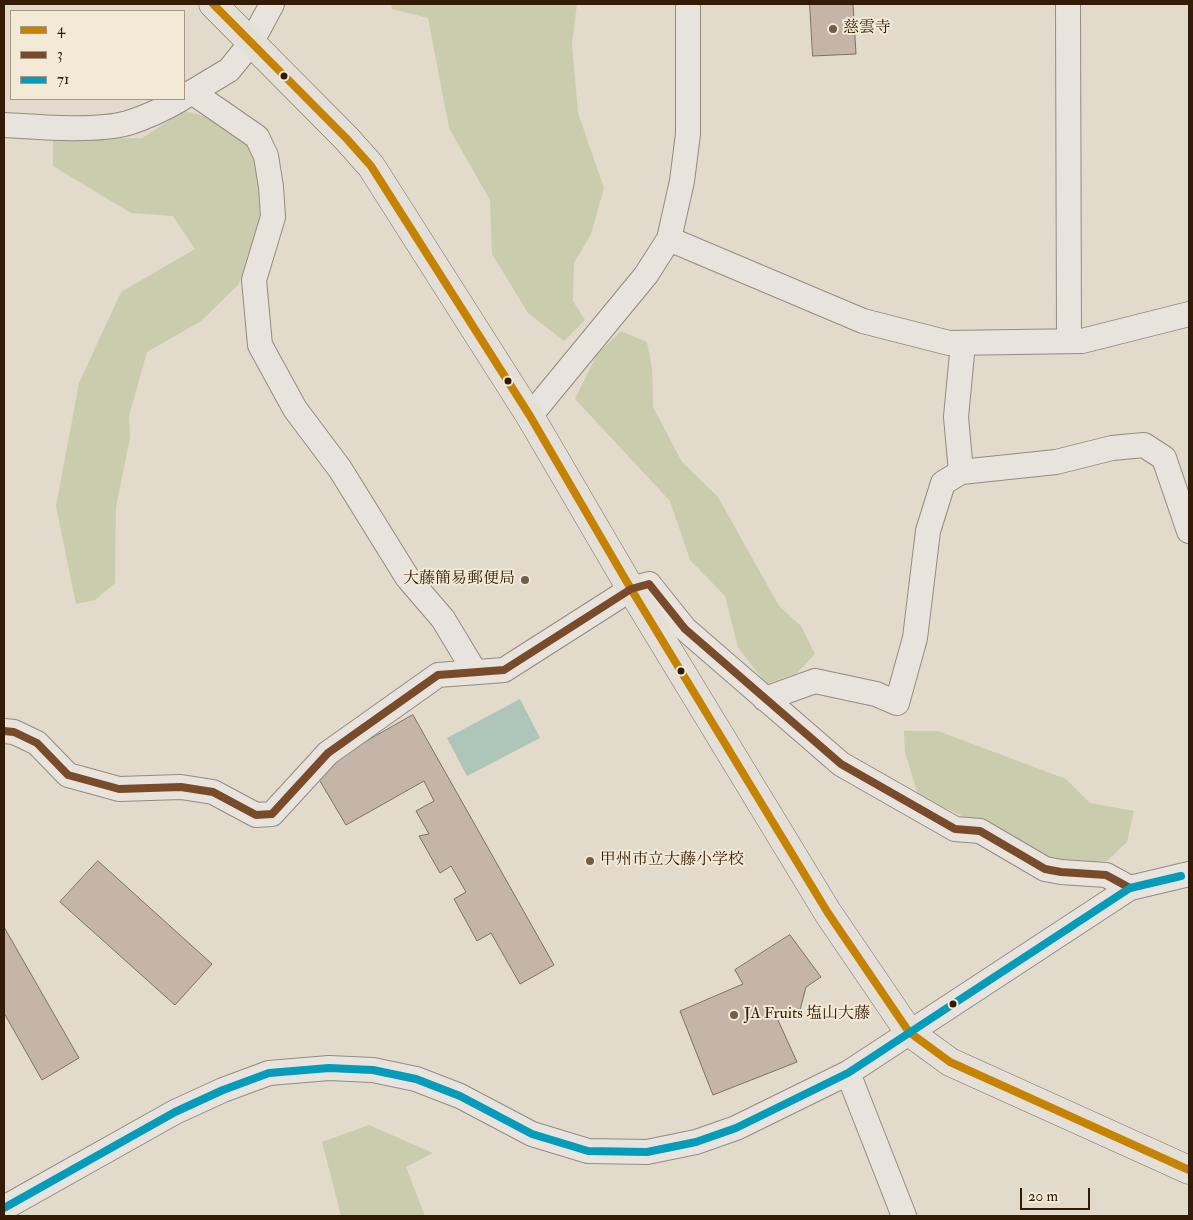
<!DOCTYPE html>
<html>
<head>
<meta charset="utf-8">
<style>
	body { margin:0 }
	#map { position:relative; width:1193px; height:1220px; overflow:hidden; background:#e2dacb; font-family:"IM FELL Double Pica",serif }
	canvas { display:block }
	.frame { position:absolute; inset:0; border:5px solid #331b05; pointer-events:none }
	.legend { position:absolute; left:10px; top:10px; width:175px; height:90px; box-sizing:border-box; background:#f2e9d7; border:1px solid #a69783; margin:0; padding:6px 9px; list-style:none; font-size:15px; color:#331b05 }
	.legend li { display:flex; align-items:center; gap:10px; height:25px }
	.legend b { width:25px; border:1px solid #a69783 }
	.scale { position:absolute; left:1020px; top:1188px; width:70px; height:22px; box-sizing:border-box; border:2px solid #331b05; border-top:0; padding-left:6px; font-size:15px; line-height:18px; white-space:nowrap; color:#331b05; -webkit-text-stroke:4px #f2e9d7; paint-order:stroke }
</style>
</head>
<body>
<div id="map">
<canvas width="1193" height="1220"></canvas>
<div class="frame"></div>
<ul class="legend">
<li><b style="height:6px;background:#c68301"></b>4</li>
<li><b style="height:6px;background:#7a4b2a"></b>3</li>
<li><b style="height:6px;background:#059bba"></b>71</li>
</ul>
<div class="scale">20 m</div>
</div>
<script>
const c = document.querySelector('canvas').getContext('2d');
c.lineJoin = 'round';
function fill(path, color) {
  c.fillStyle = color;
  c.fill(path, 'evenodd');
}
function stroke(path, color, width, dash) {
  c.strokeStyle = color;
  c.lineWidth = width;
  c.lineCap = dash ? 'butt' : 'round';
  c.setLineDash(dash || []);
  c.stroke(path);
}
function drawText(font, color, halo, rows, align = 'center') {
  c.font = font + ' "IM FELL Double Pica","Noto Serif JP",serif';
  c.lineWidth = 4;
  c.setLineDash([]);
  c.textBaseline = 'middle';
  c.strokeStyle = halo;
  c.fillStyle = color;
  for (const [text, x, y, turn = 0] of rows) {
    c.save();
    c.translate(x, y);
    c.rotate((+turn || 0) * Math.PI / 180);
    c.textAlign = isNaN(turn) ? turn : align;
    if (halo) c.strokeText(text, 0, 0);
    c.fillText(text, 0, 0);
    c.restore();
  }
}
const green = new Path2D(`
	M391,4H577L572,44L578,113L604,188L591,234L574,263L573,301L585,320L564,341L528,313L492,254L490,200L449,128L428,18L392,9Z
	M184,111L214,118L255,145L266,217L238,285L201,321L147,352L129,416L130,438L116,507L115,583L95,600L76,604L56,506L79,383L121,292L195,249L173,216L131,213L53,166V139L142,138Z
	M621,331L647,342L652,368L653,407L682,462L718,497L779,606L801,626L815,654L797,673L766,684L738,647L725,596L690,560L670,501L575,399L597,354Z
	M904,731H938L1066,779L1090,803L1134,811L1127,842L1107,861L1063,864L918,795L905,752Z
	M369,1125L433,1153L406,1167L425,1216H341L322,1142Z`);
const water = new Path2D(`
	M520,699L540,738L467,776L447,738Z`);
const building = new Path2D(`
	M810,4H853L856,54L813,56Z
	M413,715L554,965L520,984L491,933L477,941L454,899L466,892L451,866L440,873L419,836L429,834L416,811L434,801L424,781L346,825L314,771Z
	M98,861L212,964L175,1005L60,902Z
	M4,927L79,1058L42,1080L4,1013Z
	M790,935L821,977L806,987L800,1010L777,1018L797,1062L713,1095L680,1011L743,984L735,970Z`);
const minor = new Path2D(`
	M1068,4L1069,341
	M192,92L257,137L266,156L271,187L273,217L254,280L260,345L295,409L340,469L407,577L443,619L475,672
	M184,97L229,70L251,43L272,4
	M4,125C36,127 97,132 128,123C147,117 164,109 181,99
	M669,239L863,321L949,343L1082,341L1189,314
	M963,343L956,417L961,472L1056,462L1112,448L1144,445L1164,458L1189,531
	M530,416L646,275L669,239L682,181L688,134V4
	M765,699L815,681L876,694L897,703L915,638L928,531L943,483L961,472
	M4,731L14,732L37,743L68,775L119,789L181,787L213,792L256,815L272,814L328,753L438,675L504,670L631,589L649,584L685,629L841,764L955,829L980,831L1045,869L1061,872L1106,875L1130,888
	M848,1073L904,1216
	M4,1208L175,1112L223,1090L269,1073L329,1068L373,1070L416,1079L460,1096L532,1134L588,1151L647,1152L696,1142L736,1128L848,1073L1130,888L1189,874`);
const major = new Path2D(`
	M213,4L346,138L371,166L530,416L631,589L828,913L909,1032L950,1062L1189,1170`);
const bus1 = new Path2D(`
	M213,4L346,138L371,166L530,416L631,589L828,913L909,1032L950,1062L1189,1170`);
const bus2 = new Path2D(`
	M4,731L14,732L37,743L68,775L119,789L181,787L213,792L256,815L272,814L328,753L438,675L504,670L631,589L649,584L685,629L841,764L955,829L980,831L1045,869L1061,872L1106,875L1130,888`);
const bus3 = new Path2D(`
	M4,1208L175,1112L223,1090L269,1073L329,1068L373,1070L416,1079L460,1096L532,1134L588,1151L647,1152L696,1142L736,1128L848,1073L1130,888L1181,876`);
const markers = [
	[833,29,5,"#705e4a"],
	[284,76,4.5,"#331b05"],
	[508,381,4.5,"#331b05"],
	[525,580,5,"#705e4a"],
	[681,671,4.5,"#331b05"],
	[590,861,5,"#705e4a"],
	[953,1004,4.5,"#331b05"],
	[734,1015,5,"#705e4a"]
];
const poiNames = [
	["慈雲寺",843,29],
	["大藤簡易郵便局",515,580,"right"],
	["甲州市立大藤小学校",600,861],
	["JA Fruits 塩山大藤",744,1015]
];
fill(green, '#c9cdad');
fill(water, '#aec5ba');
fill(building, '#c5b5a9');
stroke(building, '#7a7266', 1);
stroke(minor, '#938b80', 26);
stroke(major, '#7a7266', 29);
stroke(minor, '#e8e4dd', 24);
stroke(major, '#e5e0d7', 28);
stroke(bus1, '#c68301', 8);
stroke(bus2, '#7a4b2a', 8);
stroke(bus3, '#059bba', 8);
for (const [x, y, r, color] of markers) {
  const dot = new Path2D();
  dot.arc(x, y, r, 0, 2 * Math.PI);
  c.fillStyle = color;
  c.fill(dot);
  stroke(dot, '#f2e9d7', 2);
}
drawText('16px', '#331b05', '#f2e9d7', poiNames, 'left');
</script>
</body>
</html>
